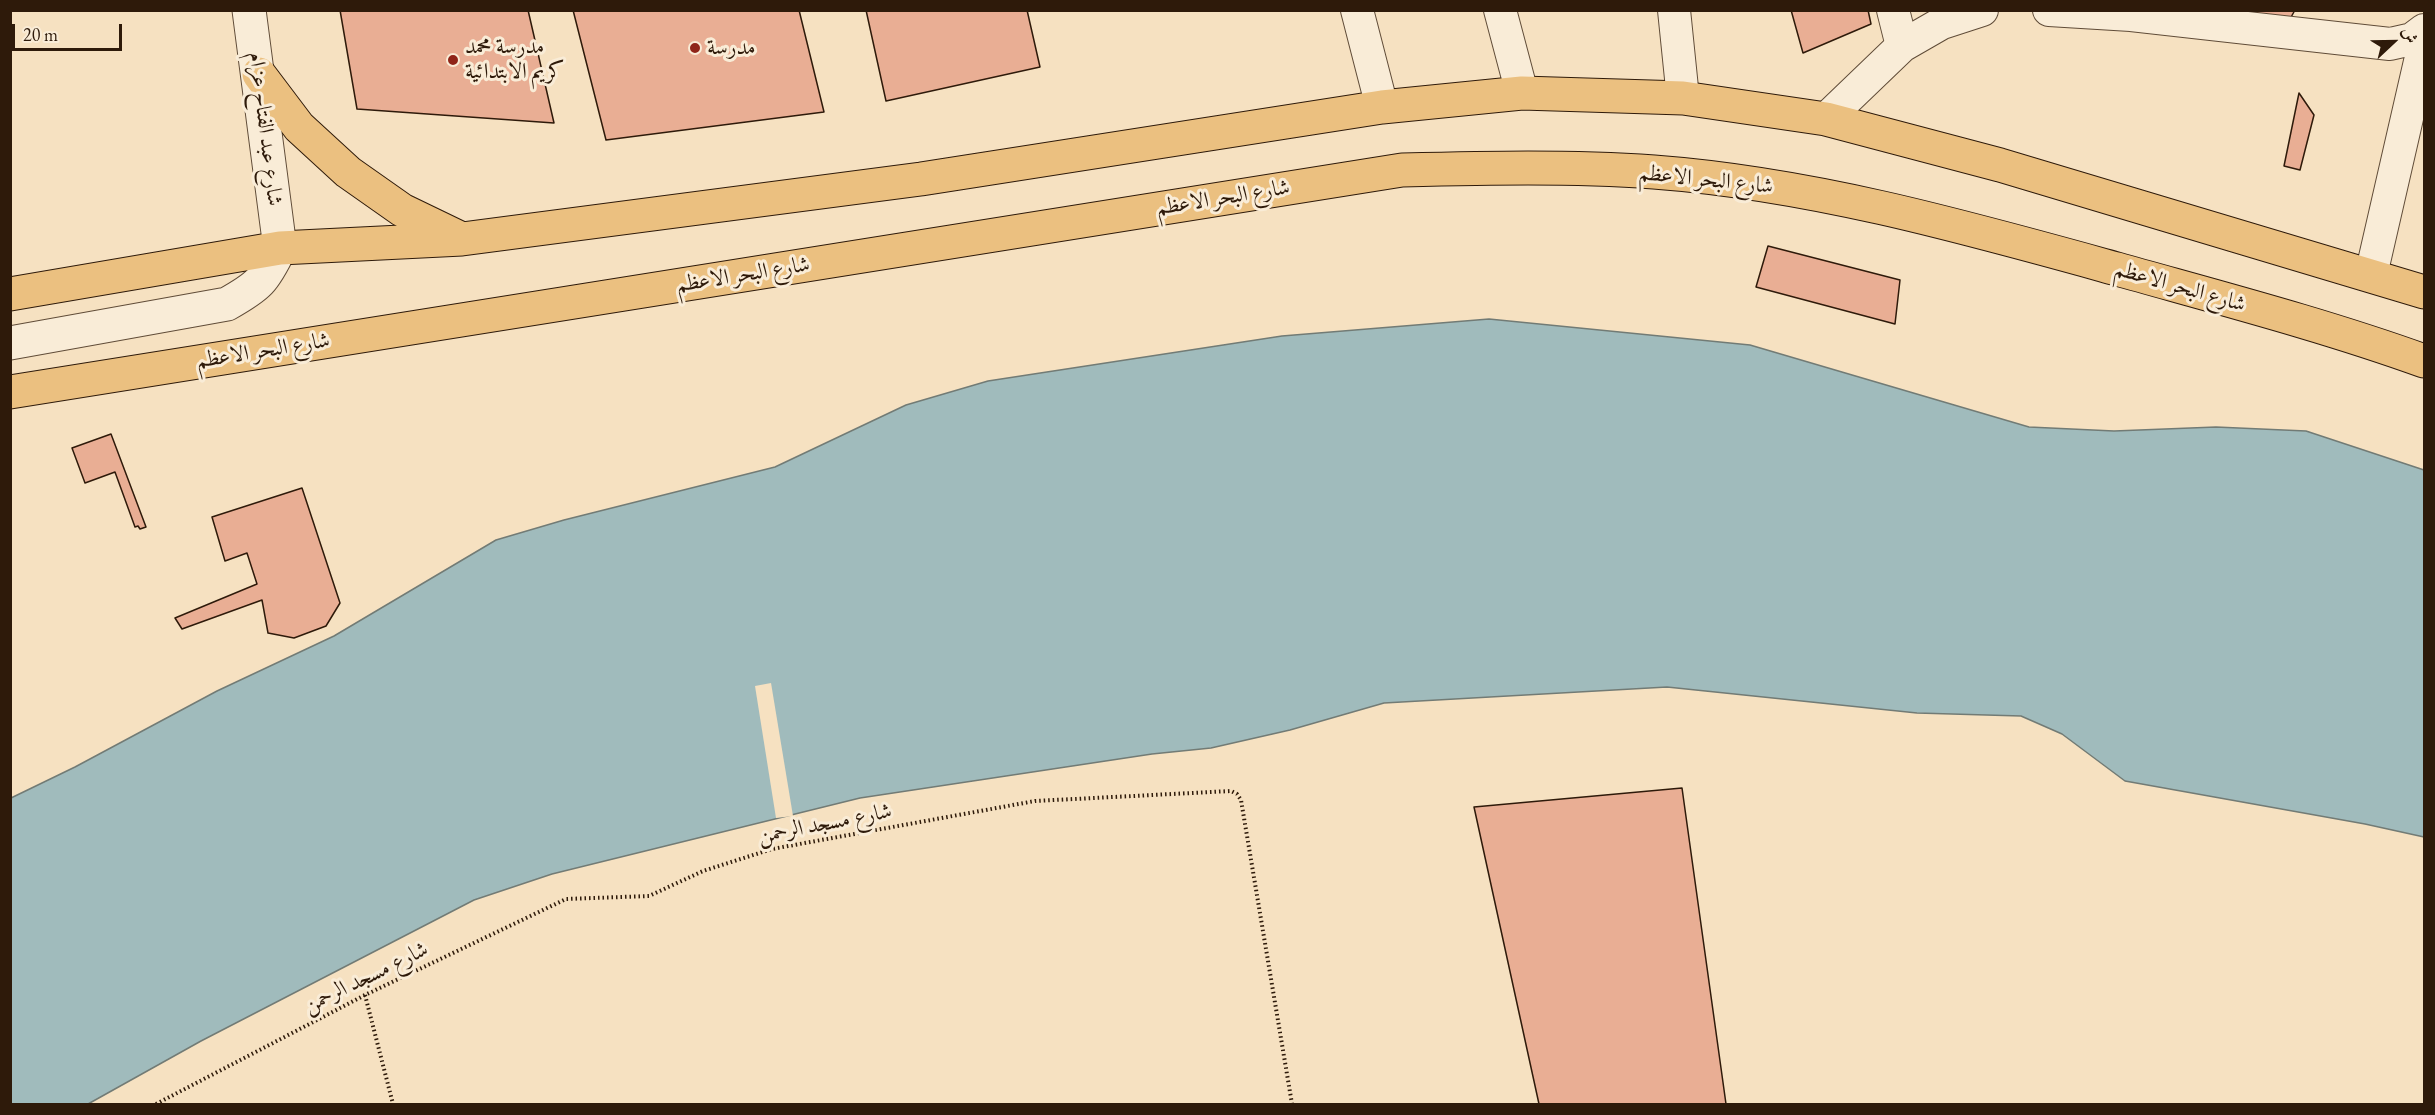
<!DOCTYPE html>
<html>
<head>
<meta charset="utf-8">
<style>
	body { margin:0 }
	#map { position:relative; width:2435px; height:1115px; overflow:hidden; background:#f6e1c1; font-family:"EB Garamond",Amiri,serif }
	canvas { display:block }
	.frame { position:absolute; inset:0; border:12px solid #2e1a0a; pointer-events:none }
	.north { position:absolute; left:2363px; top:12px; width:60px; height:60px; -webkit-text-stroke:4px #f9ecd7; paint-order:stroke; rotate:68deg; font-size:16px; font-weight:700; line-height:24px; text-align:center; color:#2e1a0a }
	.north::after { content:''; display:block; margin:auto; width:21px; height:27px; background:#2e1a0a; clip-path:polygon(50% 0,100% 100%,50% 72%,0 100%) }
	.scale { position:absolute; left:12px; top:24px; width:110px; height:27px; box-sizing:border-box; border:3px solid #2e1a0a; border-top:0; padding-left:8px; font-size:18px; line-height:21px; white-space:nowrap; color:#2e1a0a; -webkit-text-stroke:4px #f9ecd7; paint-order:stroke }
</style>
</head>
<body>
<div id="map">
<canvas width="2435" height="1115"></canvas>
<div class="frame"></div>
<div class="north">ش</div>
<div class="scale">20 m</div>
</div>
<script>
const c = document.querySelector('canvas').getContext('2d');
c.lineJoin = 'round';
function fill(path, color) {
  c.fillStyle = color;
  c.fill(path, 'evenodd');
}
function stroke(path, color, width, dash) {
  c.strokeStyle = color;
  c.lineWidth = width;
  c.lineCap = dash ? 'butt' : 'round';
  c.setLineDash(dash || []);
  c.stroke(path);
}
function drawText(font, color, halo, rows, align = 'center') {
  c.font = font + ' "EB Garamond",Amiri,serif';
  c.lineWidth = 6;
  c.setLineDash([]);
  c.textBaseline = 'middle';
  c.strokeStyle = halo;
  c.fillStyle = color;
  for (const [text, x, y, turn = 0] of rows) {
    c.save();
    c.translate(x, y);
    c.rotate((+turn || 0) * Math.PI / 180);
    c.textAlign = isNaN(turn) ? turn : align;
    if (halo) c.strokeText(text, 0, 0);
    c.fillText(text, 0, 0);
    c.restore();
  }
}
const water = new Path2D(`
	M1489,319L1750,345L2029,427L2114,431L2216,427L2306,431L2424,470V837L2365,824L2125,781L2062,734L2021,716L1917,713L1667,687L1384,703L1290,730L1211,748L1152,754L860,798L552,874L474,900L201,1041L88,1104H11V798L75,767L217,691L334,636L496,540L564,520L775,467L906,405L988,381L1282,336Z`);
const pier = new Path2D(`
	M771,683L793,816L776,818L755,686Z`);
const building = new Path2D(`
	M340,10H528L554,123L357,109Z
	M573,10H799L824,112L606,140Z
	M866,10H1027L1040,67L886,101Z
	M1791,10H1868L1871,24L1803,53Z
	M2213,10H2295L2285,28Z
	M2299,93L2314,115L2300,170L2284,166Z
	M1768,246L1900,280L1895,324L1756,287Z
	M111,434L146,527L140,529L138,526L135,527L115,472L85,483L72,448Z
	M302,488L340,603L326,626L294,638L268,633L262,600L182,629L175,618L257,584L247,553L225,561L212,517Z
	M1682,788L1726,1104H1539L1474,807Z`);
const path = new Path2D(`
	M365,995L393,1104
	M156,1104L365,995L566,899L649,896L703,871L772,849L1035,801L1231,791L1237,794L1241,800L1292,1104`);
const minor = new Path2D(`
	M1357,10L1382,107
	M1500,10L1522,93
	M1674,10L1683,98
	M1893,10L1902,46
	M2049,10L2131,15L2390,44L2412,39L2424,30
	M1826,119L1902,46L1942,23L1982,10
	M2371,275L2424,44`);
const tertiary = new Path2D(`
	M10,343L227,304C259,286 264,281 280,248L249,10`);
const primary = new Path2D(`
	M259,74L299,127L348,172L402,210L460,238
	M10,294L280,248L462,239L921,179L1382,107L1522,93L1683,98L1826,119L2000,165L2424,292
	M10,392L1402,170C1486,168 1570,166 1654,172C1813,184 1965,227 2117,269C2220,298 2324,325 2424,361`);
const markers = [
	[695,48,6,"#8f2418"],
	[453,60,6,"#8f2418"]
];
const poiNames = [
	["مدرسة محمد",465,47],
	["كريم الابتدائية",465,72],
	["مدرسة",707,48]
];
const streetNames = [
	["شارع عبد الفتاح عزام",265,129,83],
	["شارع البحر الاعظم",1706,180,6],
	["شارع البحر الاعظم",1223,198,-9],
	["شارع البحر الاعظم",743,275,-9],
	["شارع البحر الاعظم",2180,287,16],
	["شارع البحر الاعظم",263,351,-9],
	["شارع مسجد الرحمن",825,824,-11],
	["شارع مسجد الرحمن",366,978,-26]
];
fill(water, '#a0bbbc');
stroke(water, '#727b75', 1.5);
fill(pier, '#f6e1c1');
fill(building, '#e9ae94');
stroke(building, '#2e1a0a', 1.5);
stroke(minor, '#604c38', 34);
stroke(tertiary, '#604c38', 35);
stroke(primary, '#2e1a0a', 35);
stroke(path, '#2e1a0a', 4, [1.5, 3]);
stroke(minor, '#f9ecd7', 32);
stroke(tertiary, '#f9ecd7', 33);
stroke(primary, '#ebc080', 33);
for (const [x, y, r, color] of markers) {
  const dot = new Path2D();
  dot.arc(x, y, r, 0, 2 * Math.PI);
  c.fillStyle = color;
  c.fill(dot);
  stroke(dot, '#f9ecd7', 2);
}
drawText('22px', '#2e1a0a', '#f9ecd7', poiNames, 'left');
drawText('22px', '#2e1a0a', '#f9ecd7', streetNames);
</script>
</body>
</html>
